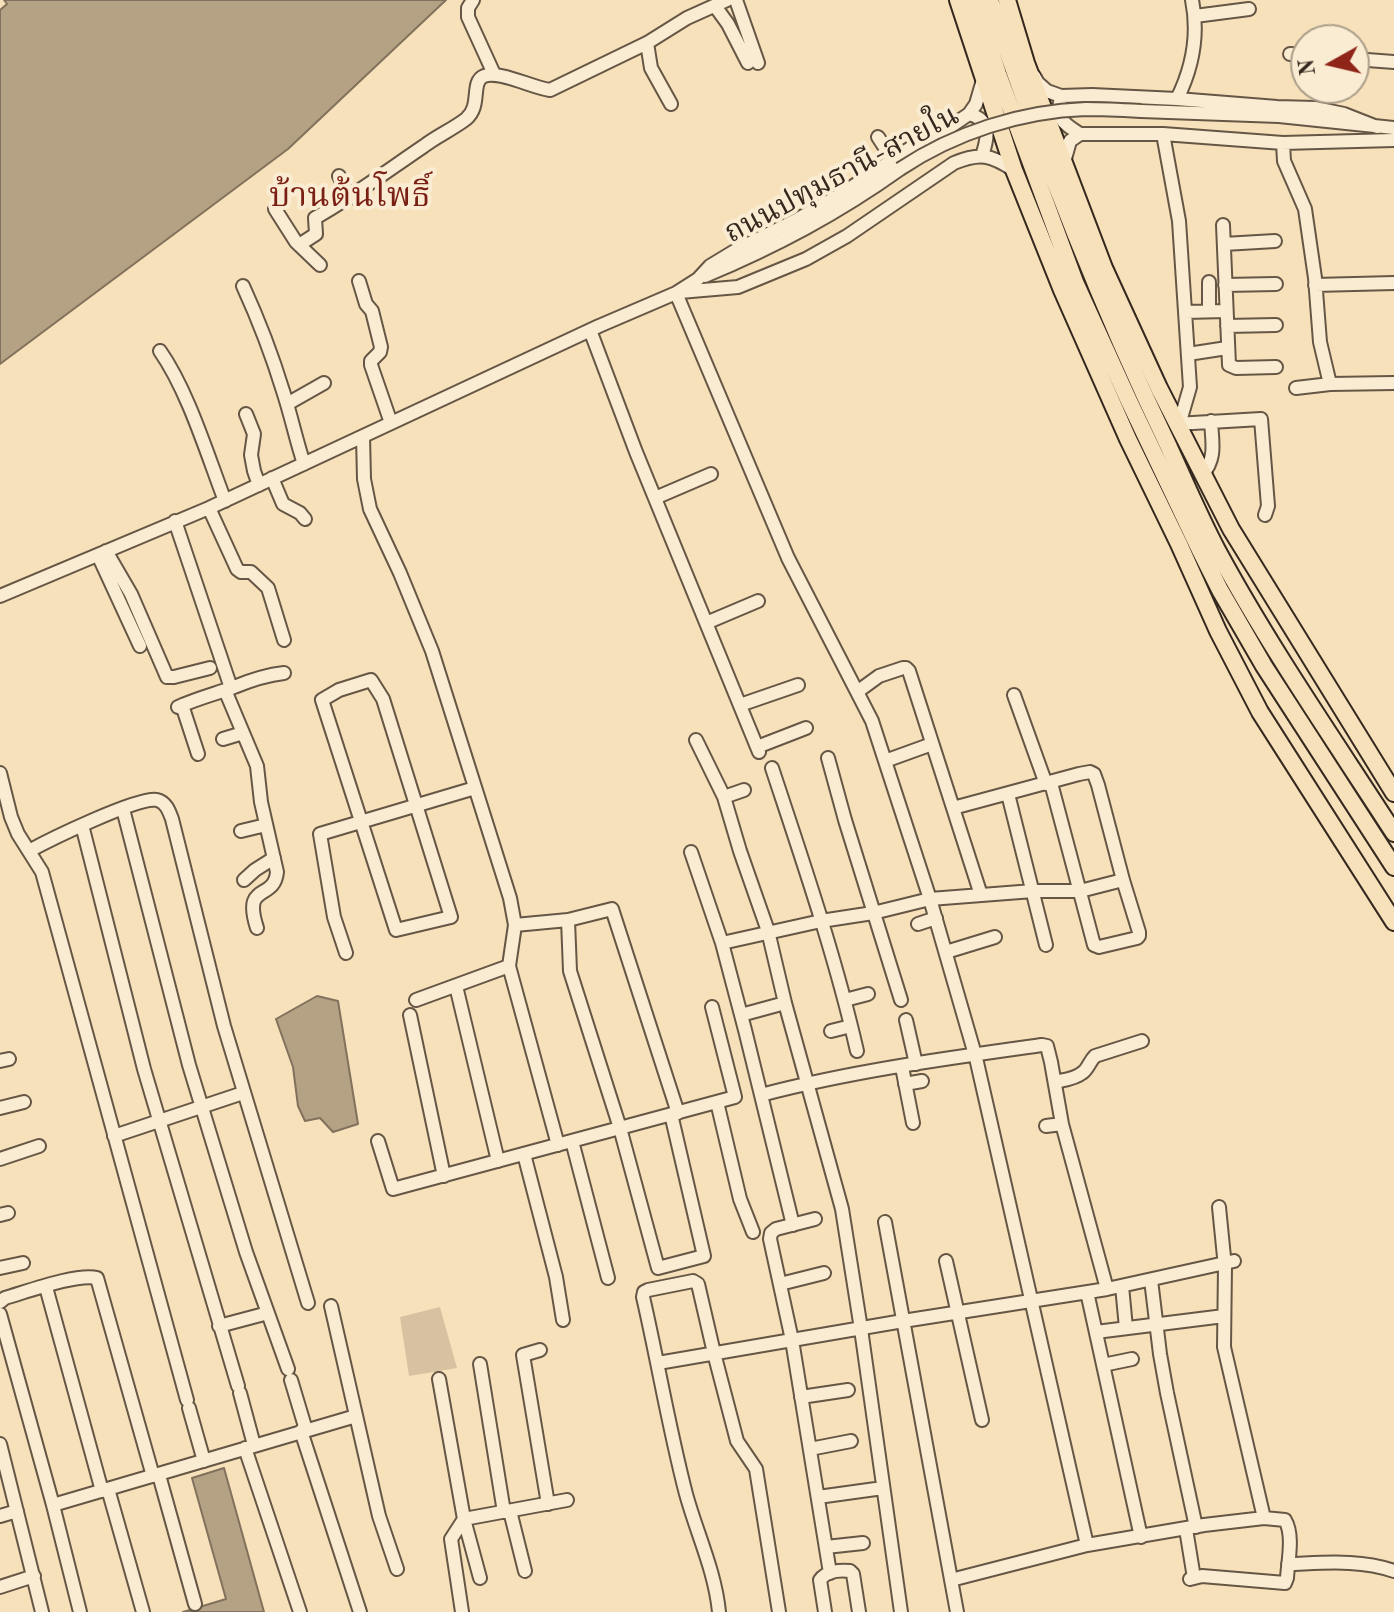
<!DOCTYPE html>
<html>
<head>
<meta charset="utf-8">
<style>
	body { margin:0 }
	#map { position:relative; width:1394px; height:1612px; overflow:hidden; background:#f7e1ba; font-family:"Old Standard TT",serif }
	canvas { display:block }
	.north { position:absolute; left:1290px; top:24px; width:80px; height:80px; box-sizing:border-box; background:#faecd2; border:2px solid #ab9e8a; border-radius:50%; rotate:262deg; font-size:22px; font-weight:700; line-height:32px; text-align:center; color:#35281f }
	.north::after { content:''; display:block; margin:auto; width:28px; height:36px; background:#8f2418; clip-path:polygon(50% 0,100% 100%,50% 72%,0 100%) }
</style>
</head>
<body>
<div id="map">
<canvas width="1394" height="1612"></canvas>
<div class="north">N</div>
</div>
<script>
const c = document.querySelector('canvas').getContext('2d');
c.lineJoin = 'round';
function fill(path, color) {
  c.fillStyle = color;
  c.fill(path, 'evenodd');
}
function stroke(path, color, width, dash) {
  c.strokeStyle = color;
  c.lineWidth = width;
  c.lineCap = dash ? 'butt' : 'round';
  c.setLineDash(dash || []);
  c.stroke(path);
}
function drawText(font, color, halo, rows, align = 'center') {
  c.font = font + ' "Old Standard TT","Noto Serif Thai",serif';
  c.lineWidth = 8;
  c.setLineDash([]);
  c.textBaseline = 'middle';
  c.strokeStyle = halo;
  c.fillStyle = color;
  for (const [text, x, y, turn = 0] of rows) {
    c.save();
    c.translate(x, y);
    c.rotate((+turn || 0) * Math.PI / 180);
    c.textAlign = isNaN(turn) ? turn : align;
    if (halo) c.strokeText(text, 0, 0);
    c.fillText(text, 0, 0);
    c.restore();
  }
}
const green = new Path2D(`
	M440,1307L457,1368L409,1376L400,1317Z`);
const water = new Path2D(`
	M4,0H446L288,149L0,364V10L7,4Z
	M317,996L338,1001L358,1124L333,1132L320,1118L305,1121L298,1106L293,1067L276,1019Z
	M224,1468L264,1612H183L226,1599L192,1478Z`);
const minor = new Path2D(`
	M473,0L468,8V17L494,74
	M736,0L758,63
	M715,6L728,24L748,63
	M1195,16L1249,9
	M647,43L651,68L671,104
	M1290,54L1306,55
	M1354,59L1394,62
	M1034,76L1038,83L1047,91L1061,96L1092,95L1177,99L1277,107L1315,108L1344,114L1377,127
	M1061,96C1056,119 1061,122 1080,134
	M1177,99C1193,67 1199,35 1192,0
	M1141,111L1279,116L1394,128
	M969,114C992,120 988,138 982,156
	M1163,134L1179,221L1190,387L1181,418L1176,424
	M878,137L893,160
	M1283,143L1284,161L1305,209L1315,278L1320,342L1330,384
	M1064,162L1070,141L1080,134H1163L1283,143L1394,140
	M339,176L350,198
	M275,209L296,242L320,265
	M1223,225L1229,365L1236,368L1276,367
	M1224,244L1275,241
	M299,245L316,234L315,218C354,196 387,171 424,146C437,136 453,129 466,119C482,106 470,82 484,76C499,70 533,88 550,90L647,43L687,18L727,0
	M705,276C776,246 837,214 900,169
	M359,281L366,304L372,311L381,347L380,352L371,361V365L391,423
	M1209,282V311
	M1225,285L1276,284
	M1315,285L1394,283
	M243,286C259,321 272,355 283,391C291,415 296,440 304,464
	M680,292L738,287L806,259L847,236L954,163C980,152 991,155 1014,170
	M676,293L788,558L872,721L885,761L930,899L976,1058L1087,1545
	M1185,312L1226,311
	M1227,326L1276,325
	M590,330L636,452L759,752
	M160,351C188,391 207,454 225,501
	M1188,354L1227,348
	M1296,388L1330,384L1394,383
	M287,404L324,383
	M246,414L254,434L251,455L254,471L259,485
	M1176,424L1261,419L1268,506L1265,515
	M363,436L364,479L370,509L400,573L432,651L510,898L515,925L509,966L558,1145
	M1202,475C1217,458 1212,442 1211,421
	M272,478L283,504L300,513L305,519
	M655,498L711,474
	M209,508L237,569L241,572H251L268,588L284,640
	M175,521L231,688
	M106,551L131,594L167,677H174L210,668
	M98,555L140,646
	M0,596L209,508L599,326L676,293L698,279L710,266L738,249L798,219L840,195L918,143L944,131L969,114L976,104L983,80
	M706,623L758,601
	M371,680L383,699L451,917L396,930L322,700L339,690Z
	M225,690L257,766L261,802L277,872C274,902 242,881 257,928
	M857,692L879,676L903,668H906L909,671L981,895
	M1014,695L1046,784
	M182,705L198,754
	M740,705L798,685
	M178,707C198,698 215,694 234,687C251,680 266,675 284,673
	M223,739L243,733
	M696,740L724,797L740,851L768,931L785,1003L842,1209L861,1329L901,1612
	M757,747L806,728
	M828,758L845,820L901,1000
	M885,761L932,744
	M772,768C803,862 835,955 857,1051
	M0,773L11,817L18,834L42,872L187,1400
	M1008,794L1046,945
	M724,797L744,790
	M953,808L1079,774L1090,772L1094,774L1098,785L1123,880L1139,932V936L1137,938L1099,947L1094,945L1051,783
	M123,809L189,1065L246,1252L288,1369
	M82,825L144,1069L238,1386
	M241,831L266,825
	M29,851C49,840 139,796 157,800C166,802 169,811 172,819L224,1026L308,1303
	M691,852L722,943L745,1030L793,1225
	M244,880L255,870L274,858
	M568,920L570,971L620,1128L658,1268L704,1256L671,1114
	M918,924L936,918
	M515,925L568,920L612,909L678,1113
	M722,943L821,921L873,913L930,899L1033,891H1080L1123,880
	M946,952L995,937
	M346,953L334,917L320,834L475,788
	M456,986L498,1161
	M416,1000L509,966
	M845,1000L868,994
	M410,1015L444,1176
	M741,1015L785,1003
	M906,1020L916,1064
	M831,1031L851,1026
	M0,1061L9,1059
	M902,1067L913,1123
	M1055,1082C1063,1080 1075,1079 1082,1073C1088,1069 1089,1062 1095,1056L1142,1041
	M905,1084L922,1081
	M761,1095C852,1071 949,1058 1042,1045L1047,1046L1051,1062L1062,1124L1107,1289
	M717,1102L740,1199L753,1232
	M0,1108L24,1102
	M1046,1126L1062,1124
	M114,1136L243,1093
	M378,1141L393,1189L735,1097L712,1007
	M572,1141L608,1278
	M524,1154L556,1277L563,1320
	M0,1159L39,1146
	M1219,1207L1225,1267L1224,1347L1264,1518
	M0,1215L8,1213
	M815,1219L776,1229L771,1233L770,1239L792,1340L830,1573
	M885,1222L957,1612
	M946,1261L982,1420
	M0,1268L23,1263
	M1151,1280L1160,1354L1167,1393L1196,1527
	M780,1284L824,1273
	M1122,1286L1126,1328
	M46,1287L102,1491
	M1087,1292L1141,1537
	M0,1302L5,1298C26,1292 77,1273 97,1278L153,1476
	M331,1306L379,1516L397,1569
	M0,1314L53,1505L80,1612
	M219,1326L268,1313
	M1096,1332L1224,1316
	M540,1350L523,1355L548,1504
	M658,1363L903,1321L1107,1289L1234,1261
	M480,1364L504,1512
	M1103,1365L1132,1359
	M439,1379L464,1519L451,1539L462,1612
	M291,1380L306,1430
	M240,1393L254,1445
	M801,1397L848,1390
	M189,1408L204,1461
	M301,1431L360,1612
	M0,1444L42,1612
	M245,1448L300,1612
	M810,1449L851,1441
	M159,1475L195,1604
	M108,1489L143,1612
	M818,1497L883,1488
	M53,1505L356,1416
	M510,1511L525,1571
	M0,1516L17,1511
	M1186,1529L1194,1578
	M826,1547L863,1543
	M1288,1564C1323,1563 1360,1559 1394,1571
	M480,1578L464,1519L567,1500
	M951,1580L1087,1545L1204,1525L1264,1518L1285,1520C1294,1535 1288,1561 1287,1578L1285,1583L1202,1576L1190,1579
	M0,1587L34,1576
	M719,1612C715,1571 697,1534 686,1494C669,1429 658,1362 643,1297L644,1292L648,1290L693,1281L698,1284L714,1353L737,1441L756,1469L779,1612
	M825,1612L820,1580C826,1571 840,1570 850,1571L853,1574L859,1612`);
const major = new Path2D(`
	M958,0L1014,170L1062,290L1128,439L1179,544L1218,631L1260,712L1394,922
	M974,0L998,74L1075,282L1129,401L1200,550L1220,590L1264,666L1394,867
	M990,0C1041,153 1098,300 1168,445C1184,480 1199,516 1217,550C1270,648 1334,740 1394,833
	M1007,0L1026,63L1104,268L1159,388L1231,529L1394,793`);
const minorBridge = new Path2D(`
	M900,169C954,133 1021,111 1086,109C1104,109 1123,110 1141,111`);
const streetNames = [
	["ถนนปทุมธานี-สายใน",842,175,-28]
];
const quarterNames = [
	["บ้านต้นโพธิ์",350,197]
];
fill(green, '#d6c2a0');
fill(water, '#b5a285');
stroke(water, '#82715c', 2);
stroke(minor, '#665646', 16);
stroke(major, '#35281f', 20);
stroke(minor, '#faecd2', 12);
stroke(major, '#f7e1ba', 16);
stroke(minorBridge, '#665646', 16, []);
stroke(minorBridge, '#faecd2', 12);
drawText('30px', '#35281f', '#faecd2', streetNames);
drawText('34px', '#7a1f14', '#faecd2', quarterNames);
</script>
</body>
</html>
